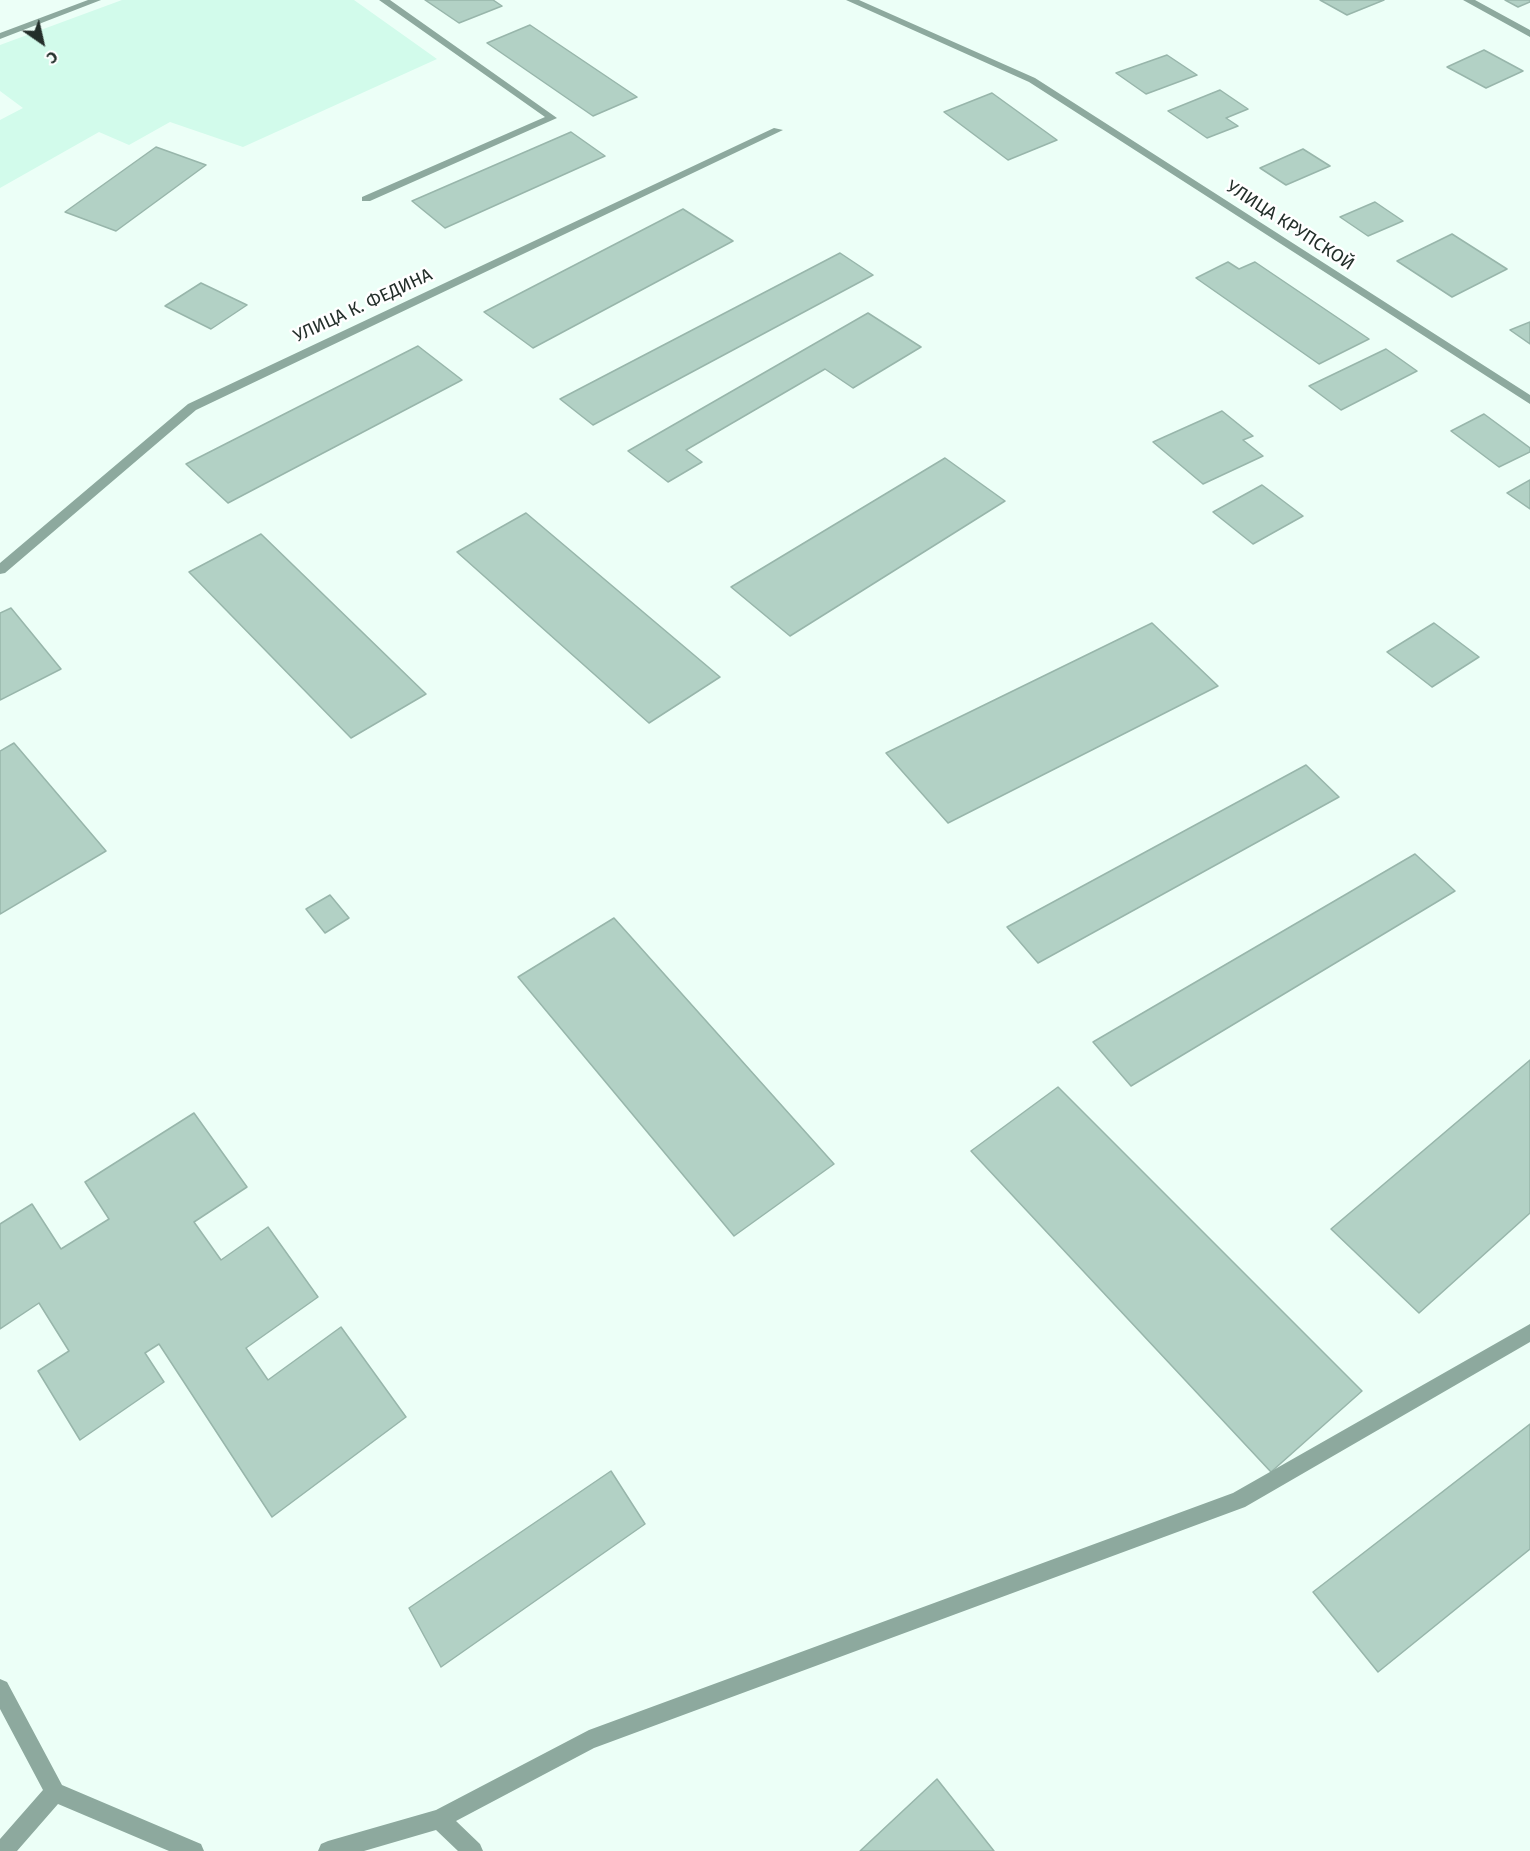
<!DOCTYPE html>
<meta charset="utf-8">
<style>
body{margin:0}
#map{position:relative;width:1530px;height:1851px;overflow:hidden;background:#ecfff7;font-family:"Fira Sans",sans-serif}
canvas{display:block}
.north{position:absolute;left:12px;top:12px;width:60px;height:60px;-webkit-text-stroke:4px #fff;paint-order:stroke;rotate:146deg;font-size:16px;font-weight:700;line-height:24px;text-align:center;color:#232f2a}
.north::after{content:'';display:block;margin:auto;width:21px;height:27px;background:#232f2a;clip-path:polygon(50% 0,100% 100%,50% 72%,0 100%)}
</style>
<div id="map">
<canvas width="1530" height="1851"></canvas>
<div class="north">С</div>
</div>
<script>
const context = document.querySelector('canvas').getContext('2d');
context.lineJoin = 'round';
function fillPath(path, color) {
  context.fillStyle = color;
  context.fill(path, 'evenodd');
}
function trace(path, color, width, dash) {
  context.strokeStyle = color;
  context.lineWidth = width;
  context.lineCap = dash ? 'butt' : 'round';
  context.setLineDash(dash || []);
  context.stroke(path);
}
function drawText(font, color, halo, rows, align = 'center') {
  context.font = font + ' "Fira Sans",sans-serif';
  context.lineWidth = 5;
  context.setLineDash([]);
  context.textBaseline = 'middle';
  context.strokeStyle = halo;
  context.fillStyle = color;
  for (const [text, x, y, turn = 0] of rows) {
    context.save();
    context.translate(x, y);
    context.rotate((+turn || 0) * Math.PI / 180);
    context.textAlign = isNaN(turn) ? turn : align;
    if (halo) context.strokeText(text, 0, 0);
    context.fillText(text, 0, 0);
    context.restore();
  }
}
fillPath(new Path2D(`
 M122,0H354L437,59L243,147L170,122L129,145L99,132L0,188V120L23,108L0,91V45Z`), '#d2fbeb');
const building = new Path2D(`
 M425,0H493L502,6L459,23Z
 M1320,0H1384L1347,15Z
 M1505,0H1530V2L1518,7Z
 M530,25L637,97L593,116L487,43Z
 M1484,50L1523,71L1486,88L1447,67Z
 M1167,55L1197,75L1146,94L1116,73Z
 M1220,90L1248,109L1226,118L1238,126L1207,138L1168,111Z
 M992,93L1057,140L1008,160L944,112Z
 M571,132L605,156L445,228L412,201Z
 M156,147L206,165L116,231L65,212Z
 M1303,149L1330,166L1286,185L1260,168Z
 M1375,202L1403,221L1368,236L1340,217Z
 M683,209L733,241L533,348L484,312Z
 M1452,234L1507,269L1452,297L1397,261Z
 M840,253L873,275L593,425L560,399Z
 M1228,262L1239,269L1255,262L1369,339L1319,364L1196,278Z
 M201,283L247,305L211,329L165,306Z
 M868,313L921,347L853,388L825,369L686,450L702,462L668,482L628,451Z
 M1530,322V344L1510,330Z
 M418,346L462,380L228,503L186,464Z
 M1386,349L1417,371L1341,410L1309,386Z
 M1222,411L1253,436L1243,440L1263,456L1203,484L1153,442Z
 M1484,414L1530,448V452L1499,467L1451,431Z
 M945,458L1005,501L790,636L731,587Z
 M1530,480V509L1507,493Z
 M1262,485L1303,516L1253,544L1213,512Z
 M526,513L720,677L649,723L457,552Z
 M261,534L426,694L351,738L189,572Z
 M11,608L61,669L0,700V613Z
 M1152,623L1218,686L948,823L886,753Z
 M1434,623L1479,657L1432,687L1387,652Z
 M14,743L106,851L0,914V751Z
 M1306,765L1339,797L1038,963L1007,927Z
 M1415,854L1455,891L1131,1086L1093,1042Z
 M330,895L349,918L325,933L306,909Z
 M614,918L834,1164L734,1236L518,977Z
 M1530,1060V1213L1419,1313L1331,1229Z
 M1058,1087L1362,1391L1271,1472L971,1151Z
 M194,1113L247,1187L194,1222L221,1260L268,1227L318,1297L246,1348L268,1380L341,1327L406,1417L272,1517L159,1344L145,1353L164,1382L80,1440L38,1371L69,1351L39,1303L0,1329V1224L32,1204L61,1249L109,1219L85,1182Z
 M1530,1424V1549L1378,1672L1313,1592Z
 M611,1471L645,1524L441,1667L409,1608Z
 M937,1779L994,1851H860Z`);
fillPath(building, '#b2d1c5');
trace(building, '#98b6ab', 1.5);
fillPath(new Path2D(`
 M88,0H101L0,39V33Z
 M379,0H390L557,118L370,201H362V197L545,117Z
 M846,0H859L1035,78L1530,395V404L1029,82Z
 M1463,0H1475L1530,30V37Z
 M774,128L783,130L196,410L5,573L0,574V563L188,404Z
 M1530,1324V1342L1245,1507L594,1748L456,1821L480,1844L483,1851H458L436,1830L364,1851H318L321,1844L328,1841L436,1810L589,1730L1233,1493Z
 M0,1679L7,1682L62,1785L201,1844L204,1851H169L58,1804L17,1851H0V1839L43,1790L0,1709Z`), '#8da99e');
drawText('18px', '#232f2a', '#fff', [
 ["УЛИЦА КРУПСКОЙ",1290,226,33],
 ["УЛИЦА К. ФЕДИНА",363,306,-25]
]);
</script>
